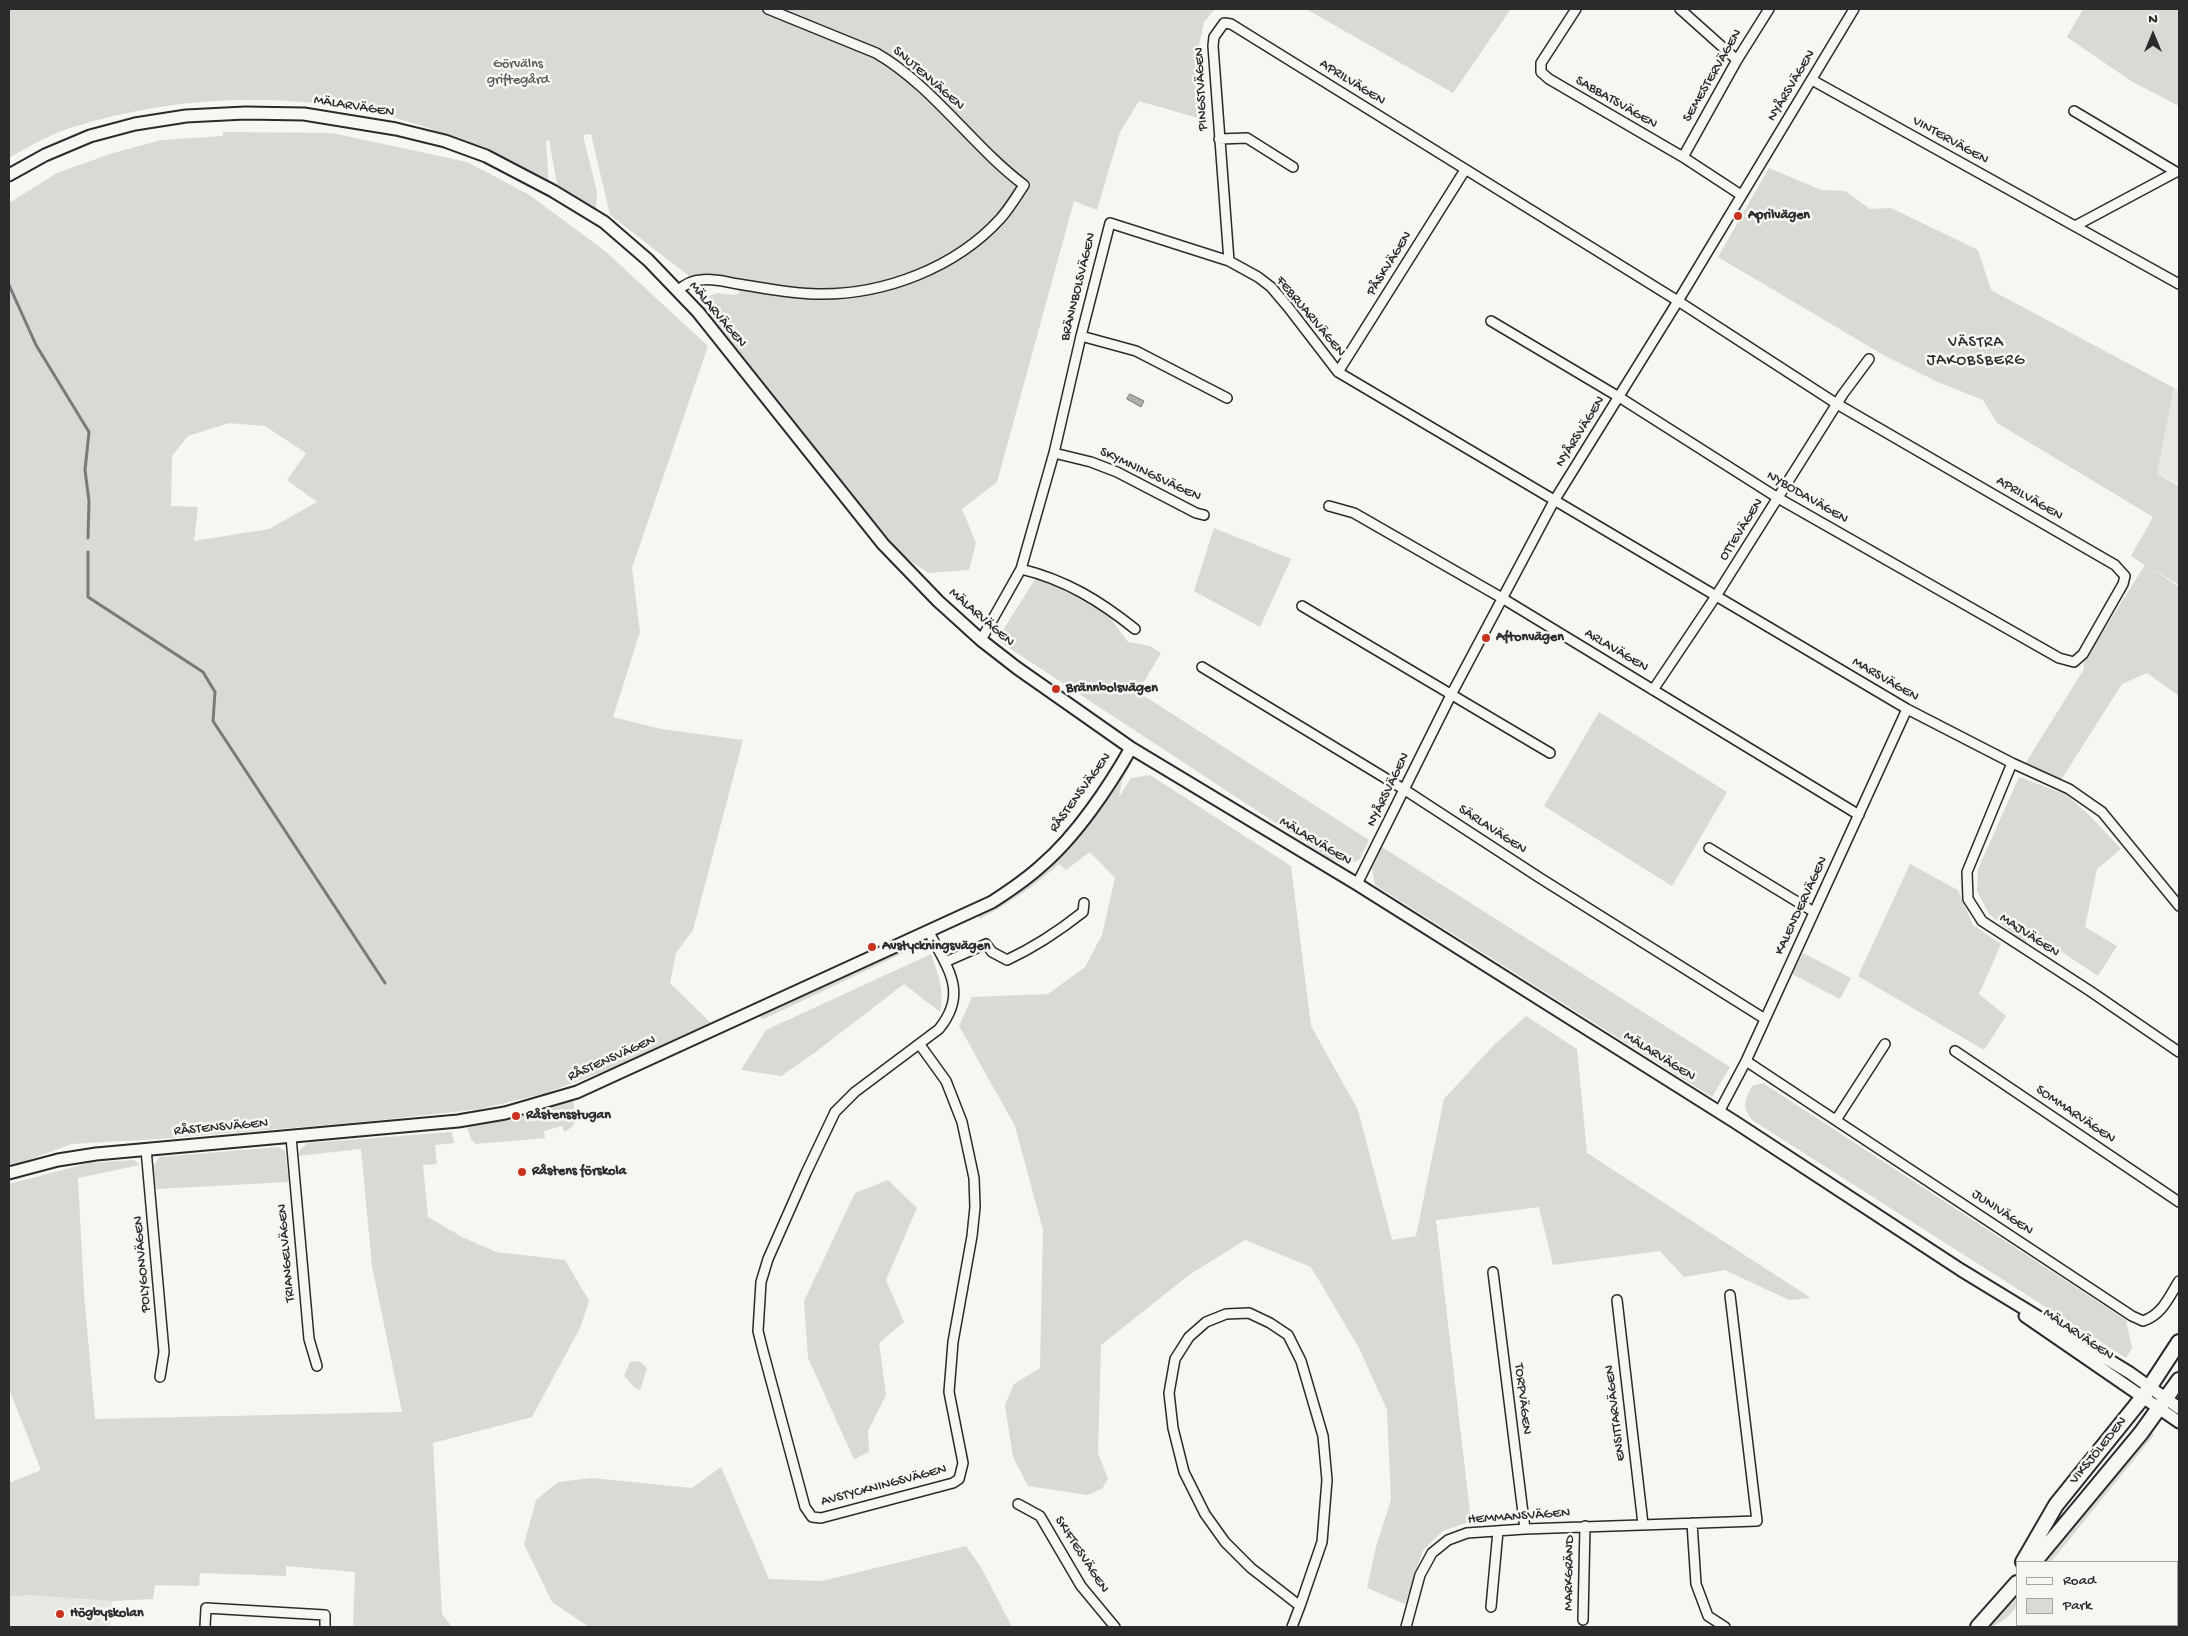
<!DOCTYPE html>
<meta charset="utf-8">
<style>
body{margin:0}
#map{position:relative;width:2188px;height:1636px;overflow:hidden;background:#f6f6f2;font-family:"Gochi Hand",sans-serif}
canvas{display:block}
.frame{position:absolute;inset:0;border:10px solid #2b2b2b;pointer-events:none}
.legend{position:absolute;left:2016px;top:1561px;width:162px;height:65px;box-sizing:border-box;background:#f6f6f2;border:1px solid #a5a5a2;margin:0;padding:6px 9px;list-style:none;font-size:15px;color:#2b2b2b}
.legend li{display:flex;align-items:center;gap:10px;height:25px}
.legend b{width:25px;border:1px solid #a5a5a2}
.north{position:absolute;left:2128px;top:10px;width:50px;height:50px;-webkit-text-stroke:4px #f6f6f2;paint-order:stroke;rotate:0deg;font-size:14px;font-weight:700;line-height:20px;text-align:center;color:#2b2b2b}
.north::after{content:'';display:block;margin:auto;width:18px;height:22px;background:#2b2b2b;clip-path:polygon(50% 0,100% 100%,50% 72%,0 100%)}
</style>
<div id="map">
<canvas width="2188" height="1636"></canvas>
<div class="frame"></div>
<ul class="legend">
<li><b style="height:6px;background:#f6f6f2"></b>Road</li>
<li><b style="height:14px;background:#d9d9d5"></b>Park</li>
</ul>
<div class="north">N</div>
</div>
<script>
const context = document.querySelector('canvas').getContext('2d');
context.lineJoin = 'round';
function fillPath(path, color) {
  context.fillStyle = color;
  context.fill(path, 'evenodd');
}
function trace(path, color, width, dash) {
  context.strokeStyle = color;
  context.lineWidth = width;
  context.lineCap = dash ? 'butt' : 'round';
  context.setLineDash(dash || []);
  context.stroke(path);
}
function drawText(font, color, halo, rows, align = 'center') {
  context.font = font + ' "Gochi Hand",sans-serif';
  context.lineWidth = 5;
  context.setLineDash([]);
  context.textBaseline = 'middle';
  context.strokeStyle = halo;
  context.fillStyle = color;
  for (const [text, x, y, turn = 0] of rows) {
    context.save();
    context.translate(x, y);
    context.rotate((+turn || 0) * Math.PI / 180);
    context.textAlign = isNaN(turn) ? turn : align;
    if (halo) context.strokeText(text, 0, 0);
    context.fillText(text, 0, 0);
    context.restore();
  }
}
fillPath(new Path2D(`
 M2174,388L2179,391V484L2157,474Z
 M27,1595L112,1601L110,1627H9V1597Z`), '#e7e7e3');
fillPath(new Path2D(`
 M9,9H1215L1204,22L1197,55L1205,120L1139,101L1120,132L1097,210L1074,201L997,482L962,509L976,543L969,570L928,573L903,556L751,374L700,309L705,298L717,293L734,295L740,293L726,276L702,280L689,276L610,215L591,134L583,135L597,192L596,209L557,184L549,140L546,141L549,187C526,175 502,163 479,151C468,146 457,139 445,134C326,89 190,90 70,128C49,135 28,147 9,158Z
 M1306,9H1511L1453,93Z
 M2083,9H2179V106L2131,81L2067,37Z
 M223,132L332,133L467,162L528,194L605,251L708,346L632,568L640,632L613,717L661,729L743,740L693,930L676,953L670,983L714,1026L613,1068L546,1093L480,1109L362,1122L158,1139L72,1144L9,1167V203L57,173L110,154L161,140L223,136ZM229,423L265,426L306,453L287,480L317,502L269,529L194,541L198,507L171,506L172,456L188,436Z
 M1769,168L1821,190L1845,191L1870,209L1891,208L1978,250L1991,290L2174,388L2157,474L2179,486V585L2149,567L2179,587V696L2147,673L2122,684L2061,780L2025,764L2084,669L2083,663L2145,565L2131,556L2153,517L1997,423L1983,400L1940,383L1885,356L1718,257Z
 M1214,528L1291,559L1260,627L1194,591Z
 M1035,579L1062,589L1108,615L1128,642L1150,646L1161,653L1138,692L1369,840L1360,859L1346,865L1329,858L997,640Z
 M1599,712L1727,792L1672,886L1544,806Z
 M1133,760L1122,781L1119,797L1131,778L1150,775L1291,866L1311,1026L1358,1110L1392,1240L1416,1236L1444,1099L1493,1046L1526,1016L1577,1049L1587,1153L1811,1298L1789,1300L1725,1270L1684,1277L1660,1251L1553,1265L1539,1207L1436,1220L1471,1521L1443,1531L1423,1550L1405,1604L1367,1588L1376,1547L1391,1500L1387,1410L1359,1348L1311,1267L1245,1240L1189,1275L1101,1345L1098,1453L1108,1479L1102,1489L1087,1495L1028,1486L1013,1457L1005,1405L1014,1384L1040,1368L1043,1230L1015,1126L959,1026L972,997L1048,994L1085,967L1102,935L1115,878L1090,852L1066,870L1059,864C1035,886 1008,904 980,919L977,913L1021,887L1126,766Z
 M2019,777L2067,795L2093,819L2121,849L2097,869L2085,927L2117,946L2098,976L2033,933L2025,944L1989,914L1977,891L1978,869Z
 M1382,847L1730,1067L1712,1097L1375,885L1372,869Z
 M1910,864L1958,890L1973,925L2001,944L1979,994L2006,1016L1984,1050L1858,976Z
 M917,941L924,943L764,1019L756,1016Z
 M1803,953L1851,978L1840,999L1792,974Z
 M931,954C938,974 945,990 940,1012L904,984L813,1054L781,1076L741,1070L766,1030Z
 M1763,1083L2126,1320L2132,1348L2126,1358L1752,1120C1742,1105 1744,1102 1752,1086Z
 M573,1100L576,1120L572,1127L564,1132L562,1126L544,1131L545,1138L476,1144L471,1139L466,1124L523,1115Z
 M452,1132L454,1143L435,1145L437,1164L423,1165L428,1217L464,1238L496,1252L565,1260L589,1301L581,1326L532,1417L433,1443L442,1614L452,1627H353L355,1572L286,1566V1576L200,1573L199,1586L155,1585L153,1599L112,1601L27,1595L9,1597V1483L41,1470L9,1389V1184L89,1163L134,1160L140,1165L78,1178L84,1294L95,1419L402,1412L372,1266L361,1149L298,1156L300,1150L308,1143Z
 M279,1147L285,1151L289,1182L156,1189L153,1167L159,1157Z
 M888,1180L917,1208L886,1280L904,1322L879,1343L886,1395L868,1431L869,1452L854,1459L808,1358L804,1301L855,1193Z
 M639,1361L647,1368L640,1390L635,1388L624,1376L630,1362Z
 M2149,1430L2154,1435L2051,1562H2040Z
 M721,1467L769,1579L822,1581L966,1546L982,1569L1012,1627H589L552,1602L524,1544L536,1500L558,1482L592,1478L692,1488Z
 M2017,1591C2017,1595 2018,1601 2017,1604C2014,1613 1997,1627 1988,1627Z
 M2017,1624L2105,1625L2109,1627H2014Z`), '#d9d9d5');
const water = new Path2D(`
 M1130,394L1144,401L1141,407L1127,399Z`);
fillPath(water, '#aeaeab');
trace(water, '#7a7a78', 1);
trace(new Path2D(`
 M9,285L36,345L89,432L85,470L89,501L88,538
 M88,552V597L203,672L215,692L213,721L385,983`), '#7a7a78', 3);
const minor = new Path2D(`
 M1576,9L1541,63V72L1549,79L1683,157L1741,195
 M1680,9L1737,60
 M1812,80L2179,284
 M2074,111L2176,172
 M1219,139L1247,138L1293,167
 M1683,157L1737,60L1769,9
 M2075,226L2176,172
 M1229,261L1213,46L1214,37L1224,23L1231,24L1678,301L1837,404L2115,565L2125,576L2123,584L2083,654L2074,662L2059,658L1778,498L1619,397L1491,321
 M677,291C684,285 692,280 701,280C713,278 726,282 738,284C764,288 791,294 818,294C884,295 955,268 1000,219C1009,209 1017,196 1024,185C973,147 932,85 876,53L768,9
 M1081,336L1136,351L1227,398
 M1338,372L1465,170
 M1054,453L1091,462L1117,472L1196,513L1204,515
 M1329,506L1354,513L1502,598L1859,815
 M1021,569C1066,580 1100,601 1135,629
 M1302,606L1550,753
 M981,640L1021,569L1054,453L1081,336L1110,223L1229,261L1258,277L1271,287L1288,307L1338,372L1907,709L2012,763L2069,789L2102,812L2179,906
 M1202,667L1405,790L1540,878L1765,1019
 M1653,690L1716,596L1843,394L1869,359
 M2012,763L1967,872L1968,899L1982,921L2090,991L2179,1052
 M1709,848L1814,912
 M1357,884L1451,695L1554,501L1678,301L1854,9
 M945,962L986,944L992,952L1007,960C1035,947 1059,931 1083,912L1084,903
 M920,1045L946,1081L962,1122L974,1178L975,1207L972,1236L953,1342L949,1392L963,1463L959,1479L953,1483L821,1518L812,1517L805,1507L763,1351L758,1331L761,1282L768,1259L806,1173L835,1112L855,1092L939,1029C969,992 947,968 929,932
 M1955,1051L2179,1202
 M1746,1061L2132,1316L2143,1321C2162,1315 2169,1297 2179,1281
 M1719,1112L1746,1061L1907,709
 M1836,1120L1885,1044
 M291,1137L309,1339L317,1366
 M146,1149L164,1352L160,1377
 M1493,1272L1525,1529
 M1617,1300L1643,1524
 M1018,1504L1040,1516L1081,1586L1115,1627
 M1692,1523L1696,1584L1708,1616L1725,1627
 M1491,1607L1498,1531
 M1583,1620L1585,1526
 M205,1627L206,1608L325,1615V1627
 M1292,1627L1300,1606L1322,1542L1327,1480L1323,1436L1301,1361L1288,1335L1270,1323L1249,1313L1226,1314L1206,1322L1189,1337L1175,1359L1169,1393L1173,1428L1184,1472L1205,1514L1225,1542L1251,1568L1300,1606
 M1406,1627L1420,1575L1432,1553L1448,1540L1467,1533L1525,1529L1757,1521L1730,1295`);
const tertiary = new Path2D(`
 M9,175L45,155L90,136L135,124L186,116L245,113L304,114L396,129L445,141L486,156L553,191L604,222L648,260L698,312L883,544L938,601L981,640L1017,668L1131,748L1357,884L1735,1122L1961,1270L2130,1373L2179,1408
 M9,1173L58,1160L96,1154L458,1121L505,1113L577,1092L992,902C1009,891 1027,879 1042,865C1076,836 1109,787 1131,748
 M2025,1316L2179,1422`);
const secondary = new Path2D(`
 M2023,1562L2056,1505L2143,1397L2179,1342
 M2034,1562L2141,1433L2179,1380
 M1978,1627L2017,1583`);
trace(minor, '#2b2b2b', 12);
trace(tertiary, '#2b2b2b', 15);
trace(secondary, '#2b2b2b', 18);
trace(minor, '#f6f6f2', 9);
trace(tertiary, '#f6f6f2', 11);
trace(secondary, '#f6f6f2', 14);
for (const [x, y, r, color] of [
 [1738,216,5,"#c8321e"],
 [1486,638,5,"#c8321e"],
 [1056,689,5,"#c8321e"],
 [872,947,5,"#c8321e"],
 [516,1116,5,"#c8321e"],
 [522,1172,5,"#c8321e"],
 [60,1614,5,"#c8321e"]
]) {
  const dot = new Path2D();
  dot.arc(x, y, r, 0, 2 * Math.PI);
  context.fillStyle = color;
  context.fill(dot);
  trace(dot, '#f6f6f2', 2);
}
drawText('14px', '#565656', '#f6f6f2', [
 ["Görvälns",518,65],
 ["griftegård",518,81]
]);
drawText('14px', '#2b2b2b', '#f6f6f2', [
 ["SEMESTERVÄGEN",1713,76,-60],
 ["SNUTENVÄGEN",928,79,41],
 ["APRILVÄGEN",1352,83,32],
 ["NYÅRSVÄGEN",1792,86,-59],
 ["PINGSTVÄGEN",1202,89,-93],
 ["SABBATSVÄGEN",1616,103,30],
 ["MÄLARVÄGEN",354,107,9],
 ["VINTERVÄGEN",1950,141,29],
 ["PÅSKVÄGEN",1390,264,-58],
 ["BRÄNNBOLSVÄGEN",1079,287,-76],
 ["MÄLARVÄGEN",717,315,50],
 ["FEBRUARIVÄGEN",1310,317,50],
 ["NYÅRSVÄGEN",1581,432,-58],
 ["SKYMNINGSVÄGEN",1150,475,25],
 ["NYBODAVÄGEN",1807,498,30],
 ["APRILVÄGEN",2029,499,30],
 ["OTTEVÄGEN",1742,530,-58],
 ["MÄLARVÄGEN",981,618,41],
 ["ARLAVÄGEN",1616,651,31],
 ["MARSVÄGEN",1885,680,30],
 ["NYÅRSVÄGEN",1389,790,-64],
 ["RÅSTENSVÄGEN",1081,793,-54],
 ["SÄRLAVÄGEN",1492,830,33],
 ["MÄLARVÄGEN",1315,842,31],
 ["KALENDERVÄGEN",1802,906,-65],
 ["MAJVÄGEN",2029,936,33],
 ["MÄLARVÄGEN",1659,1057,32],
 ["RÅSTENSVÄGEN",612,1059,-24],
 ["SOMMARVÄGEN",2075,1115,34],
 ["RÅSTENSVÄGEN",221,1128,-5],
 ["JUNIVÄGEN",2002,1213,34],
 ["TRIANGELVÄGEN",287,1253,-95],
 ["POLYGONVÄGEN",143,1264,-95],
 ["MÄLARVÄGEN",2078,1335,34],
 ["TORPVÄGEN",1522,1399,83],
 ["ENSITTARVÄGEN",1616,1413,-97],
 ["VIKSJÖLEDEN",2099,1451,-51],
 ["AVSTYCKNINGSVÄGEN",884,1486,-15],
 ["HEMMANSVÄGEN",1519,1517,-4],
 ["SKIFTESVÄGEN",1081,1555,57],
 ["MARKGRÄND",1570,1573,-89]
]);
drawText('bold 14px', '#2b2b2b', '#f6f6f2', [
 ["Aprilvägen",1748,216],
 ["Aftonvägen",1496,638],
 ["Brännbolsvägen",1066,689],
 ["Avstyckningsvägen",882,947],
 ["Råstensstugan",526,1116],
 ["Råstens förskola",532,1172],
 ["Högbyskolan",70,1614]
], 'left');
context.letterSpacing = '1px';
drawText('16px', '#2b2b2b', '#f6f6f2', [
 ["VÄSTRA",1976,344],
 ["JAKOBSBERG",1976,362]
]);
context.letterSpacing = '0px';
</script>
